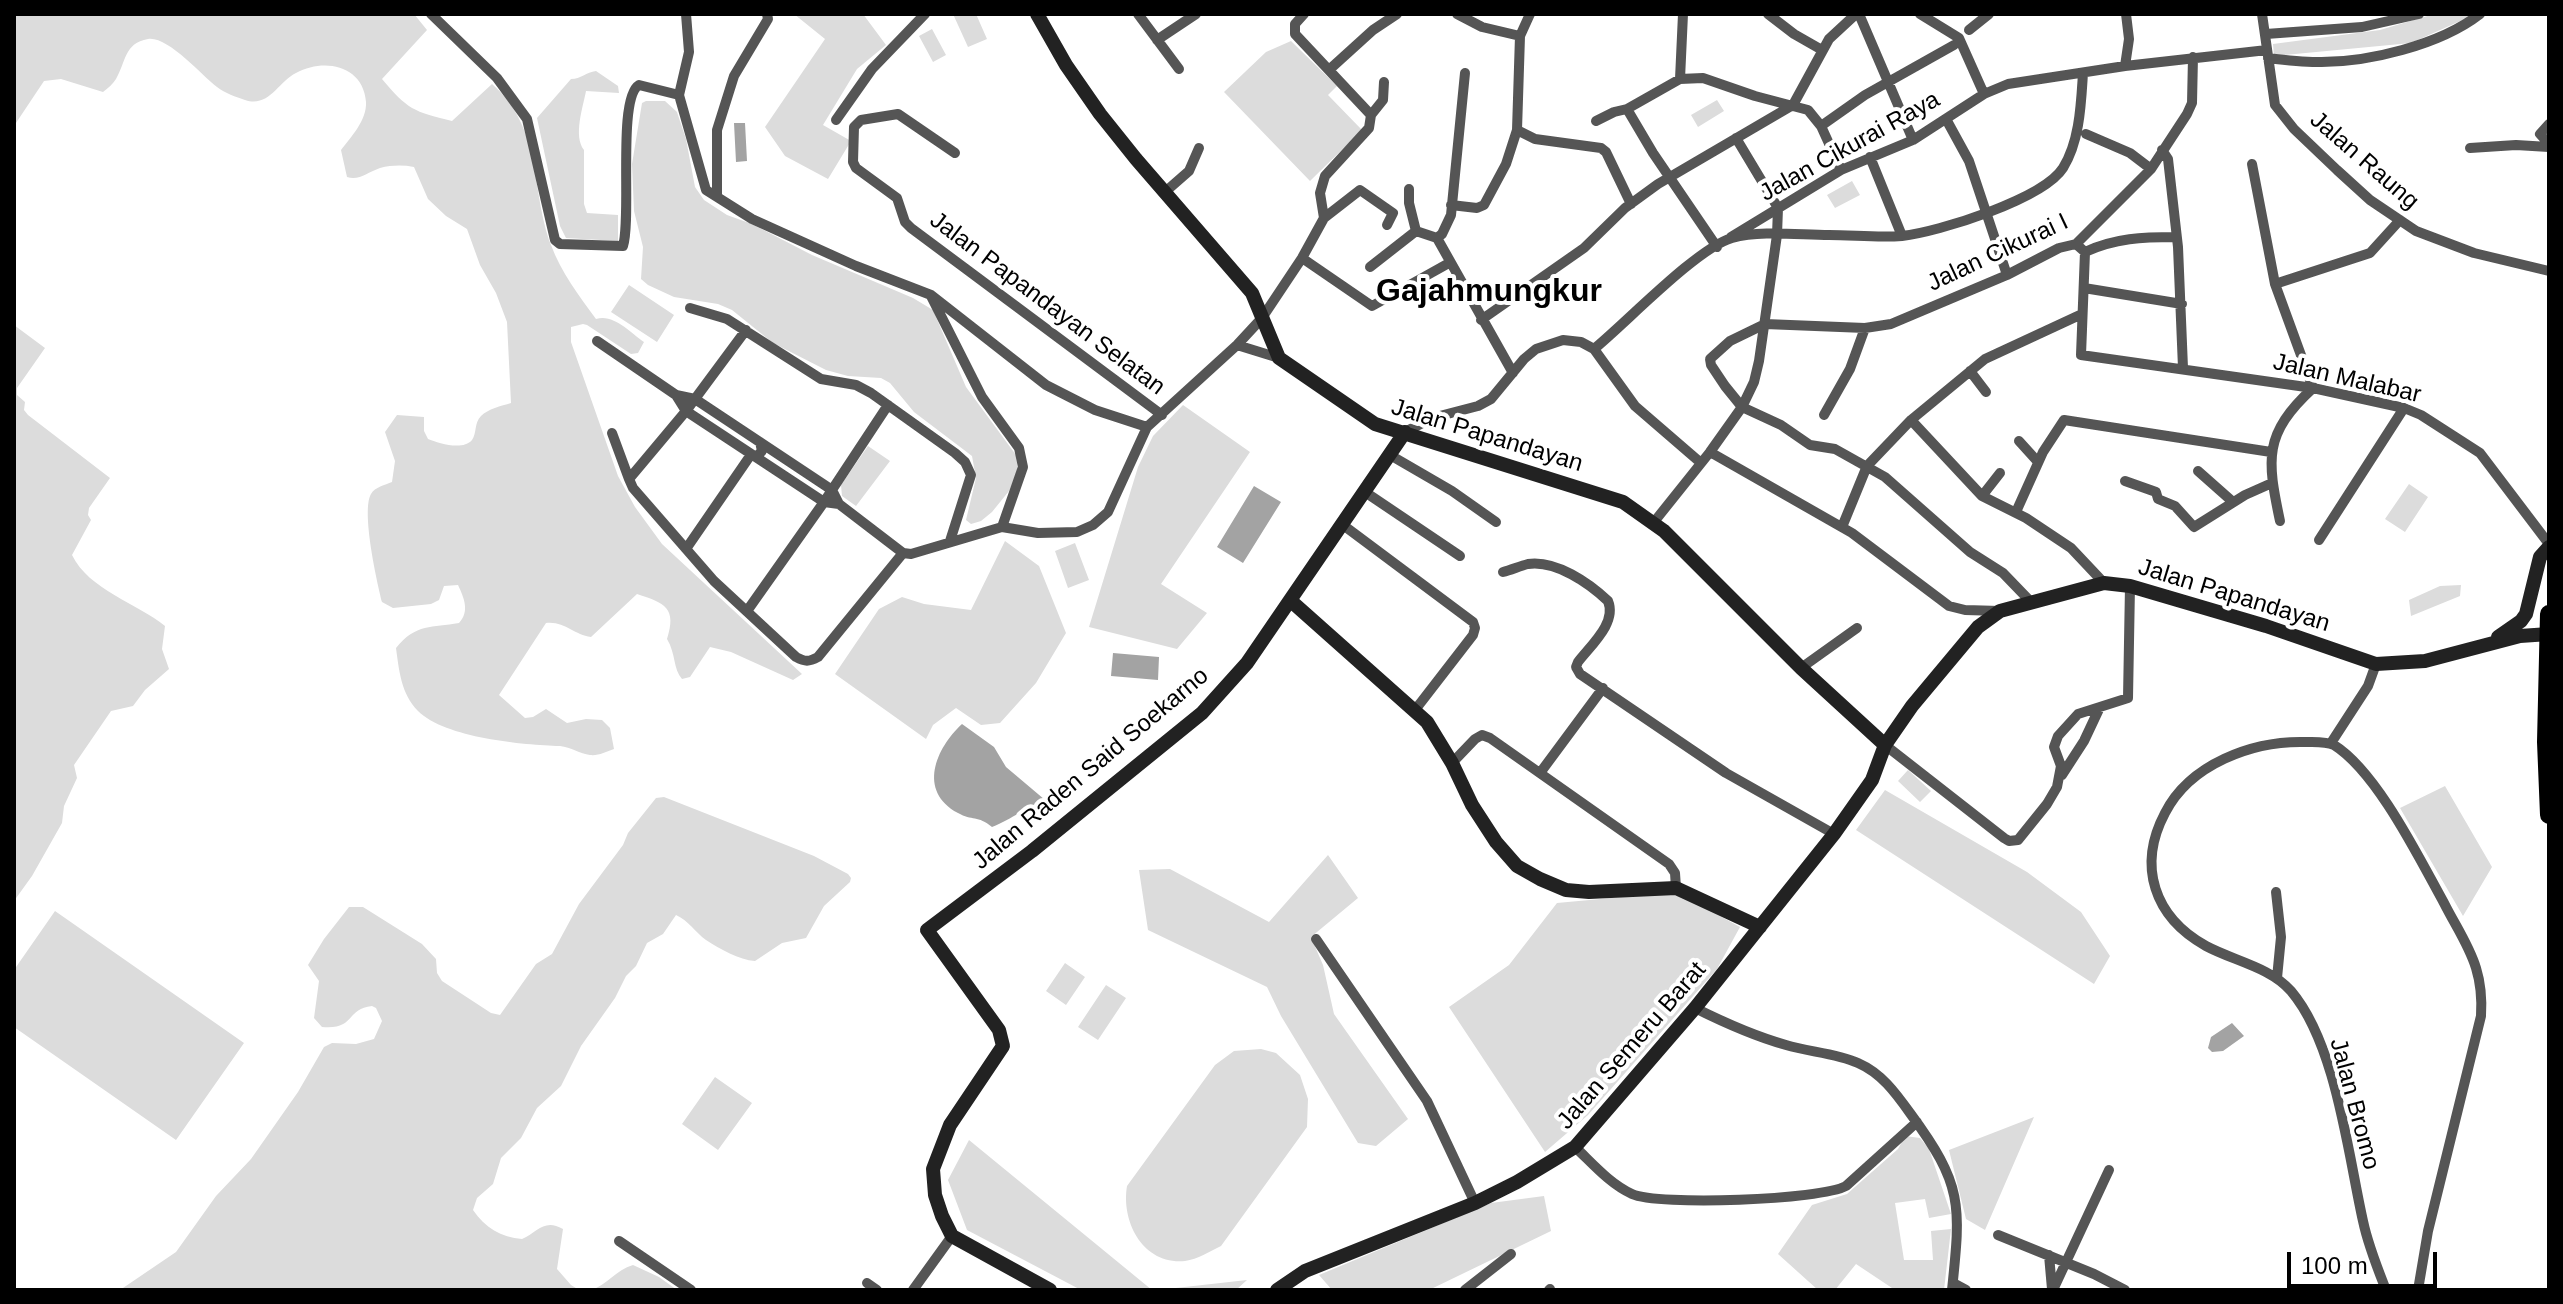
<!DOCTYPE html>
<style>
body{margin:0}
#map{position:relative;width:2563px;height:1304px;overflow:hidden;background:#fff;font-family:Helvetica,sans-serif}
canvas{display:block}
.frame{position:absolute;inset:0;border:16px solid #000;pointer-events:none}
.scale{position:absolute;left:2287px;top:1252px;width:150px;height:36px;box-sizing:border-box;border:4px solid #000;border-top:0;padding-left:10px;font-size:24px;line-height:28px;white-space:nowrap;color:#000;-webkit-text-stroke:6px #fff;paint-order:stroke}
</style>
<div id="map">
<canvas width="2563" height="1304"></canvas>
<div class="frame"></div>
<div class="scale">100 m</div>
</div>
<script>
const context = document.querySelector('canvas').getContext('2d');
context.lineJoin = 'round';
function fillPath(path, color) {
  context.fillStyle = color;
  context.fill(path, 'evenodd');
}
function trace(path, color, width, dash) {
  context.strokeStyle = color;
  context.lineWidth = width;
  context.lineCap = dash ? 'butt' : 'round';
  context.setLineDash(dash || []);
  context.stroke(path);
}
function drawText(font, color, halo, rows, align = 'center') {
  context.font = font + ' Helvetica,sans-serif';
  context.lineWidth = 8;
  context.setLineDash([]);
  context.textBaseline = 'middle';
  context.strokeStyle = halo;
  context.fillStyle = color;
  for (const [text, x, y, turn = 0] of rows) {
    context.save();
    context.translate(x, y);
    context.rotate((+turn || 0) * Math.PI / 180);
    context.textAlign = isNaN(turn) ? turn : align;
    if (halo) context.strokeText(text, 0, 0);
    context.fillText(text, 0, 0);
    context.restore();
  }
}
fillPath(new Path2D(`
 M14,14H414L427,30L382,79C407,109 414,112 452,121L492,84C543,129 530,188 551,245C561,272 579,296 596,319C613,313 631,333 644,342L638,353L631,354L587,325L583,324L571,327V342L618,476L635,507L662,544L802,674L793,680L731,652L710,647L690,677L682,679C673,669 676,654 667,639C677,608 665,603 637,594L591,637C574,635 565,621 546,623L499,695L525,718L533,717L546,709L567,723L586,719L602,720L610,728L614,749C606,752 598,756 590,755C580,754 571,747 560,746C524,745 445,738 418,711C401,694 399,670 396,648C416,623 432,628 459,623C470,611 464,598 458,585L444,586L439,600L431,604L393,608L382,602C377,582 361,511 371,494C375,487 385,485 392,482L395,461L385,432L397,415L424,417V431L428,439C438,443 463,451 472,440C477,433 474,423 481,416C488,409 501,406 511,403L507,322L496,293L480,265L467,229L446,216L428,199L414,167C403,165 392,165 380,168C368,172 359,181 347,177L341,150C351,137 367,120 366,102C363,65 324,58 296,73C278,82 269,108 245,100C236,97 225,93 217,87C201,75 168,36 148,39C124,43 126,62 116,79C113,84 108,88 103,92L61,79L44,81L14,126Z
 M794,14H863L886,45L857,69L823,125L851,141L828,179L785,156L765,127L825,39Z
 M953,14H976L987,39L968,47Z
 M2434,14H2476L2411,43L2274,56L2273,44L2380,30Z
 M932,29L946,55L933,62L919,36Z
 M1291,41L1337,86L1328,95L1362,130L1310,181L1224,92L1266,52Z
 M596,71L618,86L619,93L586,91C583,107 573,136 584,150V204L587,213L618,215V241L566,238L560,226L537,118L571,79C581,79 586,72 596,71Z
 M1717,100L1724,111L1698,127L1691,115Z
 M646,101H665L677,112L686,139L695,187L704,200L727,215L752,224L812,255L913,298L933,310L966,387L1016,455L1018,472L1009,491L992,512L981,521L971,524L966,520L976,478L972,456L914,412L890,383L881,378L848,376L826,370L773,343L732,310L718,304L674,297L648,285L641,279L643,247L634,211L632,164L642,103Z
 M1852,181L1860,195L1835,208L1827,195Z
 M629,285L674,315L657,342L611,312Z
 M14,325L45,348L17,388V395L25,402L24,410L28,415L110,478L89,508L88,515L91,520L72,555C89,590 137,603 165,626L162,649L169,669L145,690L133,706L111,711L74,765L77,778L64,806L62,823L32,876L14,901Z
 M1183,405L1250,452L1161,584L1207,613L1177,649L1089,627L1138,467L1153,436Z
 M868,446L890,461L856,506L842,496L841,485Z
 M2409,484L2428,497L2405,532L2385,519Z
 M1005,541L1039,566L1066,633L1036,683L1000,723L981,725L956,708L933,725L926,739L835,674L879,609L902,597L924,604L971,610Z
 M1075,543L1089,580L1068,588L1055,551Z
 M2461,585L2460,596L2411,616L2409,600L2440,586Z
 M1908,770L1931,791L1920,802L1898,781Z
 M2445,786L2492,867L2463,916L2400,808Z
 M1885,790L2027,872L2081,912L2110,956L2094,984L1856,830Z
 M664,797L814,856L848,874L851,878L850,882L824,906L806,938L782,943L755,961C739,960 720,949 706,940C695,932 689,921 676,915L663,934L647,943L636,966L626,976L615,998L581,1046L561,1086L537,1108L521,1138L501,1158L493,1184L477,1198L473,1210C485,1228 501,1237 522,1239C538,1232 544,1218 563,1229L557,1269L571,1285L579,1290H120L176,1252L216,1196L251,1159L298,1092L324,1047L332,1043L356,1044L374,1039L382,1021L376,1008L372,1006C345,1009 356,1030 322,1027L314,1018L319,981L308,965L324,939L349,907H363L422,944L436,959L437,973L442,981L491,1013L500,1015L536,964L552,954L579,904L623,845L628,833L656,798Z
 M1328,855L1358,898L1311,937L1323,965L1334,1014L1408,1119L1376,1146L1358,1143L1281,1016L1267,987L1148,930L1139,870L1170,869L1269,922Z
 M1676,892L1740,927L1717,969L1588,1115L1545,1152L1449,1007L1509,965L1557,903Z
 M55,911L244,1043L176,1140L14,1027V970Z
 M1065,963L1085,977L1066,1005L1046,991Z
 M1106,985L1126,998L1098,1040L1078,1027Z
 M1261,1049L1276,1053L1300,1075L1308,1099L1307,1127L1221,1246C1209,1252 1198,1259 1185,1261C1143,1265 1121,1222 1127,1186L1215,1065L1234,1051Z
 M715,1077L752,1103L718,1150L682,1124Z
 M2034,1117L1985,1230L1966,1219L1949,1150Z
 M1905,1136L1920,1138L1929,1149L1951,1214L1929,1218L1925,1199L1895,1203L1904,1260H1933L1931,1231L1951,1229L1944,1290H1895L1856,1264L1835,1290H1818L1778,1254L1812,1205L1847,1194L1898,1149Z
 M969,1140L1152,1290H1081L967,1230L948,1180Z
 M1544,1196L1551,1231L1429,1290H1332L1319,1275L1491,1203Z
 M633,1265L659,1277L677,1290H591C607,1285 616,1270 633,1265Z
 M1247,1280L1236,1290H1158Z`), '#dcdcdc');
fillPath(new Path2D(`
 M734,123H745L747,161L736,162Z
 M1254,486L1281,502L1243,563L1217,547Z
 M1113,653L1159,657L1158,680L1111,676Z
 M962,724L994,747L1006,767L1051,805C1028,803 1014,819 992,827C978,815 972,821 958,813C917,791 936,748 962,724Z
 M2232,1023L2244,1036L2223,1051L2212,1052L2208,1048L2211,1037Z`), '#a3a3a3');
trace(new Path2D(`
 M431,14L497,78L527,119L555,240L560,244L623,246C632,217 617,98 639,85L679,95
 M686,14L689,52L679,95L706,190L752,219L856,266L931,295L1046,385L1095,410L1147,427
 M1138,14L1179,69
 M1457,14L1482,27L1520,36
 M1768,14L1794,34L1822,50
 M1859,14L1913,140
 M1920,14L1959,38L1984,94
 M2262,14L2275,105L2294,129L2337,170L2370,200L2416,231L2474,253L2549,271
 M1969,30L1989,14
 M2266,34L2362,27L2419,14
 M1157,40L1196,14
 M2268,58C2284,60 2301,62 2317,62C2367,63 2440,45 2480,14
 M2125,66L2129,39L2126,14
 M1330,69L1373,30L1397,14
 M1465,73L1451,215L1442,234L1437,238L1513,373
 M1680,79L1683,14
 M1627,109L1653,153L1717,247
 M1371,115L1383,100L1384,82
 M1946,119L1969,161L2007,275
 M836,120L872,69L925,14
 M1596,121L1614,112L1627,109L1680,79L1703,78L1755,96L1808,110L1821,126L1841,170
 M2549,124L2540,134L2549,144
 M1821,126L1865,95L1954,45
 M1517,130L1535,139L1601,148L1606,152L1631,204
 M2086,134L2130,153L2151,169
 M2470,148L2516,145L2549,147
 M2162,150L2168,159L2178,247L2183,368
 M955,153L898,114L861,120L854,127L853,162L856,168L897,198L905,222L911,228L1162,415
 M1870,157L1902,236
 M2252,164L2275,284L2313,388
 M1409,189V203L1416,231
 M1165,192L1189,171L1199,148
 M717,197V130L734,76L768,19L767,14
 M1451,205L1477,208L1484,205L1506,164L1517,130L1520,36L1530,14
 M1324,218L1360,190L1393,213L1387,225
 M1731,237L1841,170L1913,140L1984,94L2008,84L2125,66L2267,50
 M2076,244L2085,252L2081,355L2313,388L2404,408L2421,415L2480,453L2549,544
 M2085,252C2115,238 2143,237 2176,237
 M1302,258L1372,306L1449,263
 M1370,267L1416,231L1437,238
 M2275,284L2370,253L2400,220
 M2084,288L2182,304
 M931,296L982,397L1019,448L1023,467L1002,527
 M690,308L727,319L821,379L856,385L871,393L955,453L965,462L971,475L950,541
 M1481,320L1584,248L1625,208L1658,184L1793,105L1829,39L1856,14
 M746,330L686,411L629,479L633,488L714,581L796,657C805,662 809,662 818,657L903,553
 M597,341L676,395L686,411L824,502L839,504
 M1237,345L1279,358
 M1594,349C1626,323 1697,248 1732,238C1761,230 1799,235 1829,235C1853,235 1878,238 1902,236C1939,232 2043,199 2063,168C2080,141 2081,103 2083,73
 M1970,371L1986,392
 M676,395L695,399L832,490L839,504L903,553L911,554L1002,527L1038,533L1077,532L1093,525L1108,512L1147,427L1237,345L1262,318L1302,258L1324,218L1320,193L1325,176L1369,128L1371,115L1295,34V24L1304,14
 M1824,415L1850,369L1865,328
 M1911,420L1982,496L2026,518L2071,548L2104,583
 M1405,432L1432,418L1478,406L1491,399L1524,359L1536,349L1563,340L1581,342L1594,349L1635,406L1701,463
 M612,433L629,479
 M2019,441L2038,462
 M1710,452L1852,533L1949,606L1965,610L2000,611
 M1390,455L1452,491L1496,522
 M2198,471L2233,502
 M2125,481L2156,492L2158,499L2175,506L2194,527L2245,495L2272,483
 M1365,492L1460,556
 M1982,496L2000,473
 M2016,512L2043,452L2064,420L2271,452
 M2280,521C2267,459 2263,434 2313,388
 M1654,522L1710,452L1742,407L1754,382L1759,361L1777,235L1778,208L1736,138
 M1343,525L1473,622L1475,628L1473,635L1415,710
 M1842,527L1867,466L1911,420L1985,359L2082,314
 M2319,540L2404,408
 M686,549L750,456H757L762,451L760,442
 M1503,572C1511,570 1520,566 1528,564C1556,560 1589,583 1608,601C1617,623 1591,645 1578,662L1576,667L1580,674L1726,773L1834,834
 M2030,601L2003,573L1970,552L1885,477L1835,449L1810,445L1781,425L1742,407L1725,386L1711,365L1710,359L1730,341L1765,324L1865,328L1891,324L2007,275L2059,248L2076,244L2151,169L2187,114L2192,103L2193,57
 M747,611L824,502L888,405
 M1801,668L1857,628
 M2331,743L2368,686L2376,664
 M1885,745L2004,838L2009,841L2018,840L2047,804L2057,787L2061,766L2054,747L2058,736L2078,714L2128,698L2130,586
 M1452,763L1475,739L1482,735L1490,738L1669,864L1675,873L1676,888
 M1540,773L1603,688
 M2062,775L2084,741L2100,707
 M2276,892L2281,937L2277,978
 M1316,939L1427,1101L1475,1203
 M1695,1008C1725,1023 1754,1036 1786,1045C1809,1052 1836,1053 1858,1063C1881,1073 1895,1092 1910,1113C1963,1185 1961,1204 1952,1290
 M1575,1147C1593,1164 1610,1184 1632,1194C1658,1206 1821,1200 1846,1186L1917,1122
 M1998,1235L2094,1274L2125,1290
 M619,1241L691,1290
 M2049,1255L2052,1289
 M867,1283L877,1290
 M1953,1283L1966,1290
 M913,1290L952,1236
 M1465,1290L1511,1254
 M1549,1290L1550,1289
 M2053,1290L2109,1170
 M2386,1290C2377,1267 2368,1245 2363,1221C2348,1154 2336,1044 2291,991C2270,967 2234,961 2206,946C2154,917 2137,866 2165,813C2190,764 2252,741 2304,742C2313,742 2326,741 2334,745C2377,772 2419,858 2444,903C2455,925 2469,945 2476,968C2481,984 2482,1000 2481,1016L2428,1231L2418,1290`), '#555', 10);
trace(new Path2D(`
 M1037,14L1066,65L1100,114L1136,159L1252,293L1279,358L1375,424L1623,502L1664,531L1801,668L1885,745
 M1291,601L1427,722L1452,763L1472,805L1496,842L1517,866L1540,879L1566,890L1589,892L1676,888L1760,927
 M2498,637L2521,621L2526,614L2540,557L2549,547
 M1050,1290L952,1236L942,1216L935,1195L933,1169L950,1125L1003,1046L999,1030L927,930L1032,851L1202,713L1247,663L1405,432
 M1277,1290L1305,1271L1475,1203L1517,1182L1575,1147L1695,1008L1834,834L1872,780L1885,745L1912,706L1978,627L2000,611L2104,583L2130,586L2266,626L2376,664L2425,661L2520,636L2549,634`), '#222', 14);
trace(new Path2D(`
 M2549,614L2546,742L2549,815`), '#000', 18);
drawText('24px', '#000', '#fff', [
 ["Jalan Cikurai Raya",1850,147,-29],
 ["Jalan Raung",2364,161,41],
 ["Jalan Cikurai I",1998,253,-25],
 ["Jalan Papandayan Selatan",1047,304,37],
 ["Jalan Malabar",2347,379,13],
 ["Jalan Papandayan",1487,436,17],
 ["Jalan Papandayan",2234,596,17],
 ["Jalan Raden Said Soekarno",1091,769,-40],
 ["Jalan Semeru Barat",1632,1046,-49],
 ["Jalan Bromo",2354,1104,75]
]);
drawText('bold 32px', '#000', '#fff', [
 ["Gajahmungkur",1489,292]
]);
</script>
